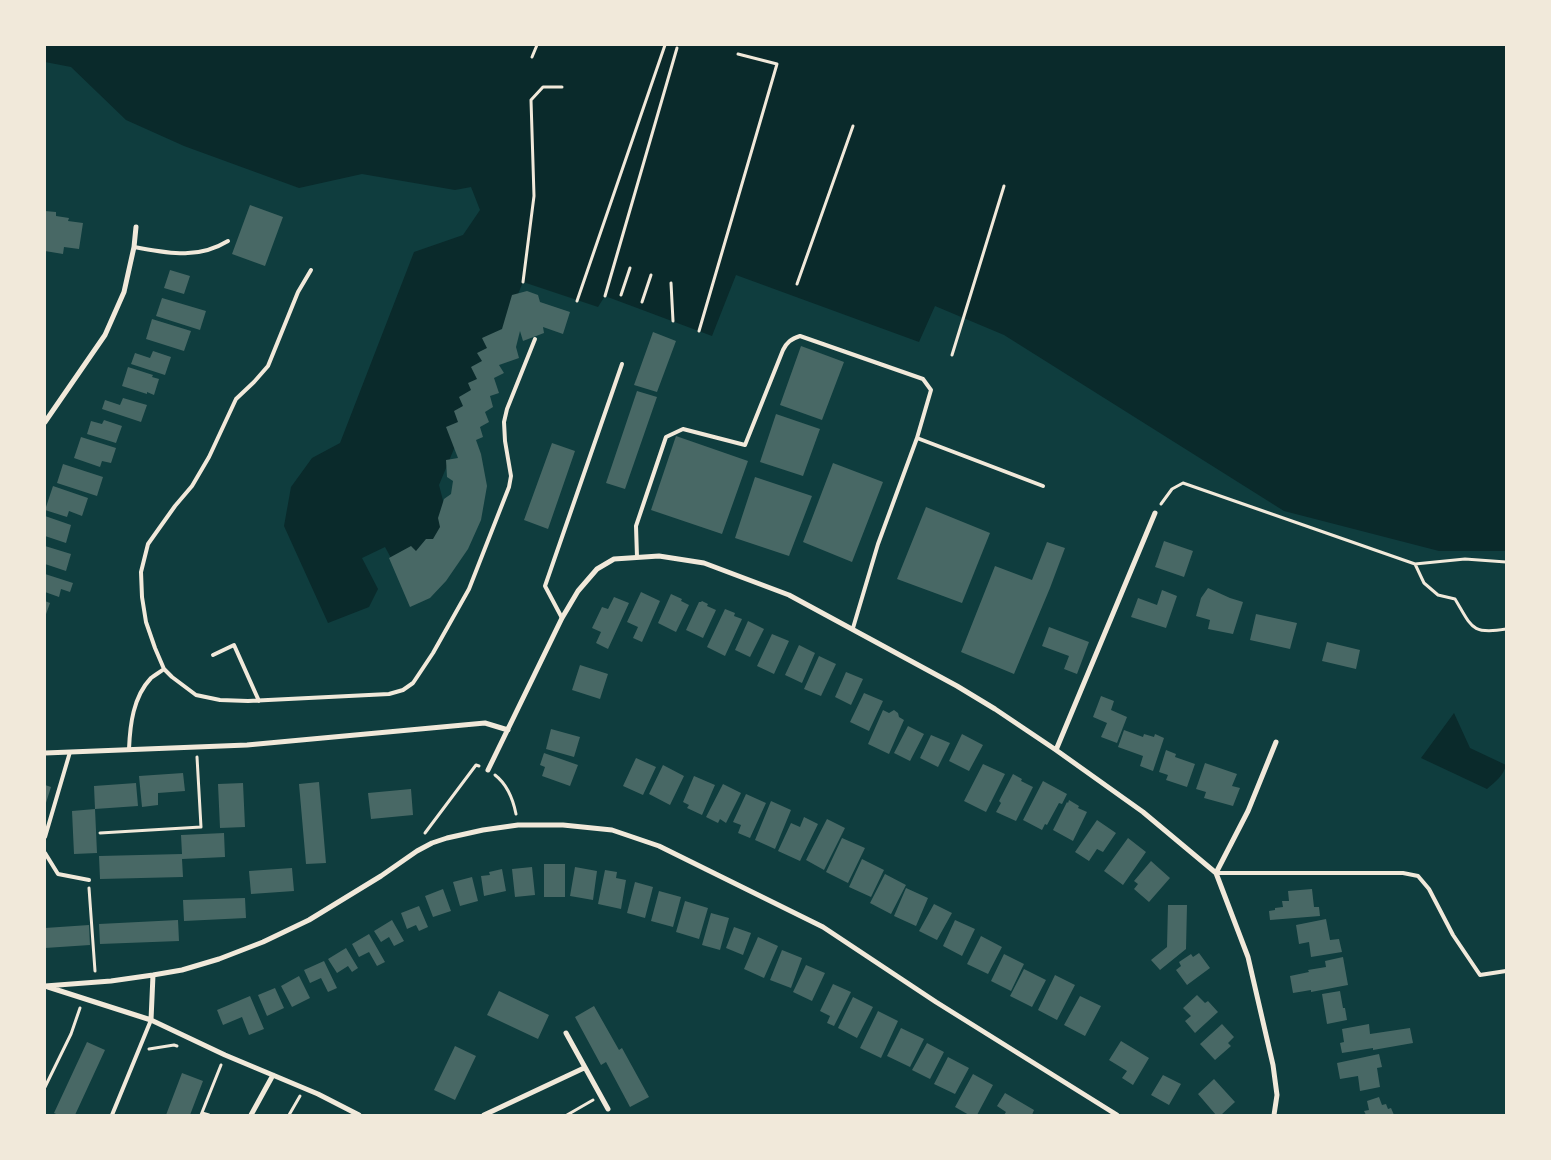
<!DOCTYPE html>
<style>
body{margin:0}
#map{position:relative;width:1551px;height:1160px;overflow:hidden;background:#0f3d3e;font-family:"Roboto Serif",serif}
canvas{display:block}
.frame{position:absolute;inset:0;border:46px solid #f1e9da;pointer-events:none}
</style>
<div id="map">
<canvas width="1551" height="1160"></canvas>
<div class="frame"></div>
</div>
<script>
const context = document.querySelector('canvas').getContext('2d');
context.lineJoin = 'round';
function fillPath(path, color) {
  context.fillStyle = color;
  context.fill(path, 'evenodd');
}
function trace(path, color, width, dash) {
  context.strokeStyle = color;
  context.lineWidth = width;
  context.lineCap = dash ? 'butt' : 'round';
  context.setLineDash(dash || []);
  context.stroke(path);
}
fillPath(new Path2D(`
 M45,45H1506V551H1439L1284,511L1004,335L935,306L919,342L736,275L712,336L605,296L598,307L523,282L439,485L447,516L436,556L402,578L385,547L362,558L378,589L369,607L328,623L284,526L291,487L312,458L340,443L414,252L463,235L480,210L471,187L455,190L362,174L299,188L184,146L126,120L71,67L45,62Z
 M1454,713L1470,748L1506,765C1504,775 1495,782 1487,789L1421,758Z`), '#0a2a2b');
fillPath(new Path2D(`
 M250,205L283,217L265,266L232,254Z
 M45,211L56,212V216L69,218L68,221L83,223L79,249L64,247L63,254L45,251Z
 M170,270L190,276L184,294L164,288Z
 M527,291L538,295L540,302L570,312L563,334L543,327L544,333L523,341L520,331L516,347L519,358L499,365L504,373L494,378L499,393L490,396L493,407L485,412L489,422L480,427L483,437L476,440L481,454L487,486L481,520L468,549L446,581L430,598L410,607L389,558L411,546L416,551L426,539H433L440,527L438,518L444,499L451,494L453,481L447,477L446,460L458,458L446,427L458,422L454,411L463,406L459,397L471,390L468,383L477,379L471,367L482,361L477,353L487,348L482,338L502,329L512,295Z
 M162,298L206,311L200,330L156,316Z
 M152,319L191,331L184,351L146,339Z
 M653,332L676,341L657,392L634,385Z
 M801,346L844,362L822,420L780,405Z
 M153,351L171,357L165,375L131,364L135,353L150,358Z
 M128,367L153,375L152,377L159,379L154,395L147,392V394L122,386Z
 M637,391L657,397L625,489L606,483Z
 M123,398L147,405L141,422L102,409L105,400L120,405Z
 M776,414L820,429L803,476L760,462Z
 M104,420L122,426L116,443L87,434L91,421L102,424Z
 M676,436L748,461L722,534L651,510Z
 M81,437L116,448L111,463L102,461L100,467L74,458Z
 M552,443L575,451L548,529L524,520Z
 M833,463L883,482L852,562L803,542Z
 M63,464L103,477L97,496L57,483Z
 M755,477L812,496L789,556L735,538Z
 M53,486L88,498L82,516L69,511L67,517L45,510Z
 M926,507L990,533L962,603L897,579Z
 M45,516L71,525L66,543L45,536Z
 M1164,541L1193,551L1184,577L1155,567Z
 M1047,542L1065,548L1050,588L1014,674L961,652L995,566L1032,580Z
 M45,546L71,554L66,571L45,564Z
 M45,574L73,583L70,592L61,589L59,597L45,592Z
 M1208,588L1230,598L1243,602L1233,634L1208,629L1210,620L1196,616L1201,598Z
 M1162,590L1177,596L1166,628L1131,617L1138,598L1157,605Z
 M641,592L660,601L642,642L633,638L638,627L627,622Z
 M671,594L682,599L681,601L689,605L676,632L658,623Z
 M614,597L629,603L608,649L596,643L601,632L592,628L602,607L608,609Z
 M45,601L50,603L45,617Z
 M702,601L708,604L707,606L716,610L703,638L686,630L699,602H701Z
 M725,609L735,613L734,616L742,619L725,656L707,647Z
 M1256,614L1297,623L1290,649L1250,640Z
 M748,621L764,629L750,657L735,650Z
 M1049,627L1089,642L1077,674L1064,669L1069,656L1042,646Z
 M772,634L789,641L774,674L757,666Z
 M1327,642L1360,650L1356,669L1322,661Z
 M799,645L815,653L802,683L785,675Z
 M819,656L836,664L821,696L804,689Z
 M580,665L608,674L600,699L572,690Z
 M846,672L863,679L851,705L835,697Z
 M864,693L883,701L869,731L850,722Z
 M1101,696L1114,701L1111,710L1127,717L1117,743L1101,737L1107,723L1093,717Z
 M883,710L889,713L894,710L898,713L899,717L904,720L889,754L868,744Z
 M908,726L924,734L910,761L894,753Z
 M551,729L580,737L574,757L546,749Z
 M1124,730L1143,737L1144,734L1154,737L1155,734L1164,738L1153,771L1140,766L1143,756L1118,747Z
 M962,734L983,745L969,771L949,761Z
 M931,735L950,743L938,767L920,758Z
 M1166,750L1176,754L1175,757L1195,764L1187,787L1166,780L1168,775L1159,772Z
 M544,753L578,765L570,786L542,776L545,767L540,765Z
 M636,758L656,767L643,795L623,786Z
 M1205,763L1237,774L1232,786L1240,788L1233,806L1204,798L1206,792L1196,789Z
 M983,764L1005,774L986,812L964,801Z
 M663,765L684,776L670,805L649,794Z
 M183,773L185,791L158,793V805L142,807L139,776Z
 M1013,774L1022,779L1021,781L1033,787L1016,821L996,812L1001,803L999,801Z
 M694,776L715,785L702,815L687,808L689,805L683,802Z
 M1043,781L1067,794L1062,804L1059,803L1047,825L1045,824L1042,830L1023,820Z
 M319,782L326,863L306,864L299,784Z
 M136,783L138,806L95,809L94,786Z
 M243,783L245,827L220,828L218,784Z
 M723,784L741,793L726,823L720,819L718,823L706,817Z
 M45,785L51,787L45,806Z
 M411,789L413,815L371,819L368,793Z
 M746,794L766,803L750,838L738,833L741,825L733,822Z
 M1069,800L1079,806L1078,808L1087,812L1073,841L1053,830L1067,802L1068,803Z
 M771,801L791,810L775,849L755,840Z
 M95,809L97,853L74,854L72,811Z
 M804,817L818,824L800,861L778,851L791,823L800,827Z
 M827,819L845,828L824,870L806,860Z
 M1097,820L1116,833L1103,852L1097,849L1089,861L1075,852Z
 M224,833L225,857L182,859L183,877L100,879L99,856L182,854L181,835Z
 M842,838L865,848L848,883L826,872Z
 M1128,838L1146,852L1123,885L1104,871Z
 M862,859L884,870L871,897L849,887Z
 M1151,861L1170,878L1149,902L1134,889L1138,884L1134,881Z
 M544,864H565V897H544Z
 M532,867L535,895L515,897L512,869Z
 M575,867L597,871L593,900L570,896Z
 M292,868L294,891L251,894L249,871Z
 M502,869L506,891L484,896L481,876L490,875L489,872Z
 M605,870L617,872L616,878L626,880L621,909L598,904Z
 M885,874L906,885L891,914L870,903Z
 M472,877L478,901L460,906L453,882Z
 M635,882L653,887L645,918L627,913Z
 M906,888L928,898L916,926L894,916Z
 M443,889L451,911L433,917L425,896Z
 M1312,889L1314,907H1319L1320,916L1270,920L1269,911L1275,910V908L1283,907L1282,901H1289L1288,891Z
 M659,891L681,897L673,927L651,921Z
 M245,898L246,918L184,921L183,900Z
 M685,901L708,908L699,939L676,932Z
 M934,904L952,913L937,940L919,931Z
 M1168,905H1187L1186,949L1160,970L1151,960L1167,947Z
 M419,906L428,927L419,931L416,925L407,929L401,913Z
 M711,913L729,918L720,950L702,945Z
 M1326,919L1330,940L1339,939L1342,952L1311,957L1309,942L1299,944L1296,925Z
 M178,920L179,941L100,944L99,924Z
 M392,920L404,941L394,946L389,937L381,942L374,931Z
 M955,920L975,929L962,956L943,946Z
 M89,925L90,945L45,948V928Z
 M734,927L751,933L743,955L726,948Z
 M369,934L385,962L377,966L369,952L359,957L352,944Z
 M981,936L1002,947L988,974L967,964Z
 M758,937L778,946L764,978L744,969Z
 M346,948L358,968L352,972L348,966L337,973L328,959Z
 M782,950L802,958L791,988L770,980Z
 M1199,953L1210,968L1187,985L1176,970L1181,966L1179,962L1191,954L1193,957Z
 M1004,954L1024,964L1011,991L991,981Z
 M1343,957L1348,985L1311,992V990L1293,993L1290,976L1309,972L1308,970L1326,967L1325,961Z
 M324,961L337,988L328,992L321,978L310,983L304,970Z
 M806,965L825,973L812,1001L793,992Z
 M1024,969L1046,980L1032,1007L1010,996Z
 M1055,975L1075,985L1057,1020L1038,1010Z
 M299,976L310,998L292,1007L281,986Z
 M833,984L851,992L834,1026L827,1023L830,1016L820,1011Z
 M275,988L284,1008L267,1016L258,995Z
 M499,991L549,1015L538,1039L487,1015Z
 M1340,991L1343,1008H1345L1347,1020L1327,1024L1322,994Z
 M1197,995L1205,1003L1208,1001L1218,1012L1195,1033L1185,1021L1191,1016L1183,1008Z
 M250,996L264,1029L249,1035L242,1017L223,1025L217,1010Z
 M1080,996L1101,1006L1085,1036L1064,1025Z
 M853,997L873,1007L857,1038L838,1028Z
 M594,1006L619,1050L622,1048L649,1097L630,1107L606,1062L601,1065L575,1017Z
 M878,1011L898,1021L881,1058L860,1048Z
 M1222,1024L1234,1037L1228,1043L1231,1046L1215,1060L1200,1044Z
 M1369,1024L1370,1034L1410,1028L1413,1043L1373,1050V1048L1342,1053L1340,1043L1344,1042L1342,1029Z
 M901,1028L924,1039L910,1067L887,1056Z
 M1121,1041L1149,1058L1133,1085L1122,1078L1127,1071L1109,1060Z
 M87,1042L105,1050L75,1115H58L54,1113Z
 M927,1043L944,1052L930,1079L912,1070Z
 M455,1046L476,1056L455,1100L434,1090Z
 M1379,1054L1382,1067L1377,1068L1380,1087L1360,1091L1358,1076L1340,1079L1337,1063Z
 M948,1057L969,1068L955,1094L934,1084Z
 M182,1073L203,1081L190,1115H166Z
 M973,1074L993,1085L977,1115H969L955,1107Z
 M1163,1075L1181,1084L1169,1105L1151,1095Z
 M1214,1079L1235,1102L1221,1115H1216L1198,1094Z
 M1005,1093L1034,1110L1032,1115H1004L1006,1112L997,1106Z
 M1379,1097L1382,1105L1386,1104L1388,1109L1391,1108L1394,1115H1366L1364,1111L1369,1110L1367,1101Z`), '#486865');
trace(new Path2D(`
 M532,57L537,45
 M523,282L534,196L531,100L543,87H562
 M671,283L673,321
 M797,284L853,126
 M621,295L630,268
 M605,296L677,48
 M577,301L665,45
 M642,302L651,275
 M699,331L777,64L738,54
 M952,355L1004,186
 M1161,504L1172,489L1183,483L1415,564L1465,559L1506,562
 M1415,564L1424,583L1438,595L1455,599C1472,627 1471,635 1506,629
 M495,775C508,785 513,799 516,814
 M100,833L201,827L197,757
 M425,833L476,765L479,766
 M89,888L95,971
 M149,1049L174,1045L177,1046
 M45,1087L71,1034L80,1008
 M202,1113L209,1115
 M201,1115L221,1065
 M289,1115L300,1096
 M567,1115L593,1100`), '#f1e9da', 3);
trace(new Path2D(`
 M134,247C168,253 197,260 228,241
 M637,557L636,526L666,437L683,429L745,445L783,350C787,342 791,339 800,336L923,379L931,390L917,438
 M562,618L545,586L622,364
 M853,628L878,544L917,438L1043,486
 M213,655L234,645L259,701
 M164,669L155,648L146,622L142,597L141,572L148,544L175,506L192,486L209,457L236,399L254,382L268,366L298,292L311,270
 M129,749C130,725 133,697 151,678C155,675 160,672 164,669L172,677L196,695L220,700L248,701L389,694L403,690L413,683L433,653L469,589L509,487L511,476L505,441L504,422L507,409L535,339
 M45,837L70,752
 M45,853L58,874L89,880
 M1216,873H1403L1418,876L1429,889L1453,935L1480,975L1506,971
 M112,1115L151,1020`), '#f1e9da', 4);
trace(new Path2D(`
 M45,422L105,335L124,292L134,247L136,227
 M1056,750L1155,513
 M45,753L247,745L485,723L508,730
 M488,770L562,618L578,591L597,569L614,559L659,556L704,563L789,595L957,686L995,709L1056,750L1143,812L1216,873L1248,957L1273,1065L1277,1095L1274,1115
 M1216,873L1248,811L1276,742
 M45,986L111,981L153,975L182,970L219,959L263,942L309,920L381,876L417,851L432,843L447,838L483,830L518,825H563L612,830L659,846L823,927L936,1002L1117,1115
 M48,987L151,1020L225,1055L318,1094L359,1115
 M151,1020L153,975
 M566,1033L608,1109
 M251,1115L273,1075
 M484,1115L584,1068`), '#f1e9da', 5);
</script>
